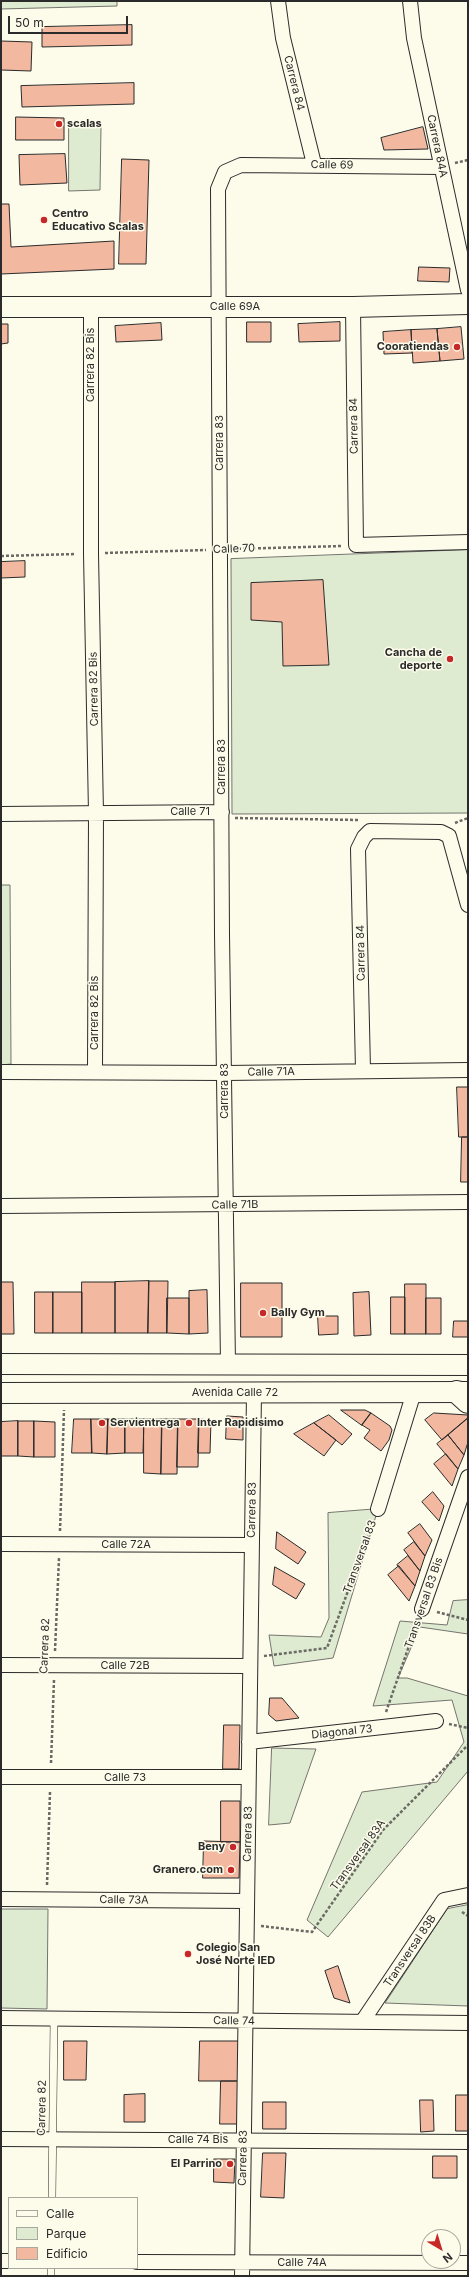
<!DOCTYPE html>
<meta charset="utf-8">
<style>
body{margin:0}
#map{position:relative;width:469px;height:2277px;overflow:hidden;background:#fdfbea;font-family:Inter,sans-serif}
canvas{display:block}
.frame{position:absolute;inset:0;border:2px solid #2b2b2b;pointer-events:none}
.legend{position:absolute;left:8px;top:2197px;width:130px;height:72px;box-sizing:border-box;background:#fdfbea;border:1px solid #a9a89e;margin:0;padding:5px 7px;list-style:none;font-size:12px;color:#2b2b2b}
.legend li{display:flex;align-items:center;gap:8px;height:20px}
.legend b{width:20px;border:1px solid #a9a89e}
.north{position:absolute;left:421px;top:2229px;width:40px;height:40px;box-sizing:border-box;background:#fdfbea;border:1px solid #a9a89e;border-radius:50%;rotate:142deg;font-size:11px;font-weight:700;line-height:16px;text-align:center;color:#2b2b2b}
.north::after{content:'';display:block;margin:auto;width:14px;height:18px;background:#c62828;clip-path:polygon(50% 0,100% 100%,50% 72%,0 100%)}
.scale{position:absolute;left:8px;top:16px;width:120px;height:18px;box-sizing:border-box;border:2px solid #2b2b2b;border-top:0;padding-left:5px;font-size:12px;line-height:14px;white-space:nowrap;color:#2b2b2b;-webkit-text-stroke:3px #fdfbea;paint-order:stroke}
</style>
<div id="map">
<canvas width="469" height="2277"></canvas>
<div class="frame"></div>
<ul class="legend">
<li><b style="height:5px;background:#fdfbea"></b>Calle</li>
<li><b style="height:11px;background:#deebd1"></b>Parque</li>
<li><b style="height:11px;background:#f2b8a0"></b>Edificio</li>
</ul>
<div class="north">N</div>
<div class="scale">50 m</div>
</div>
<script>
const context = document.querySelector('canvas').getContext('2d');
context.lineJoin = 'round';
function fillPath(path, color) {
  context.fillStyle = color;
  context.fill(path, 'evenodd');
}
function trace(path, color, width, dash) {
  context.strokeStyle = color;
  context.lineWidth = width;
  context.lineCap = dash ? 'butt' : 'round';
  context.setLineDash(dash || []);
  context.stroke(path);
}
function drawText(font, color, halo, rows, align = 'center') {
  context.font = font + ' Inter,sans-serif';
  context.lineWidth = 3;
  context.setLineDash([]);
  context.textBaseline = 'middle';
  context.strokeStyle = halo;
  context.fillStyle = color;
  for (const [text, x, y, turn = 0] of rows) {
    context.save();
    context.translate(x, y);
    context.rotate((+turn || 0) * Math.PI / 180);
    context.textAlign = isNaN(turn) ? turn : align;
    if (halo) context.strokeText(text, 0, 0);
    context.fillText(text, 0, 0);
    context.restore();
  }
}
const green = new Path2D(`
 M1,1H117V6L1,9Z
 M69,126H101L100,190L69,191Z
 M468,550V813L232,814L231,559Z
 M1,885H10L11,1064L1,1065Z
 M378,1509L333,1658L274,1666L269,1635L321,1637L329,1618L328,1513Z
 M468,1600V1634L420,1627L398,1678H407L468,1696V1771L328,1937L307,1920L362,1792L437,1782L464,1742L452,1700L373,1706L400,1621L447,1625L453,1601Z
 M272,1748L316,1749L290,1823L269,1825Z
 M468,1905V2006L385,2003L447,1909Z
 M1,1909H48L47,2009L1,2008Z`);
fillPath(green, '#deebd1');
trace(green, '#74746e', 1);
const building = new Path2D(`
 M132,25V45L42,47V27Z
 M1,41L32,42L31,71L1,70Z
 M134,83V104L22,107L21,86Z
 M16,117L64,118V140H16Z
 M423,127L428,149L384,150L381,138Z
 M65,154L67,183L20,185L19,155Z
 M122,159L149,160L146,264H119Z
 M1,204H9L11,247L114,241V269L1,274Z
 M419,267L450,268L449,282L418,281Z
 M247,322H271V342H247Z
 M340,322V341L299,342L298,324Z
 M161,323L162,340L116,342L115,326Z
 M1,324H8V343L1,344Z
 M461,327L464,359L440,361L437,329Z
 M437,329L440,361L413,363L411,330Z
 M411,330L412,353L384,354L383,332Z
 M25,561V577L1,578V562Z
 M323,580L329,665L283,666L282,622L251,620V583Z
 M457,1087H468V1137H459Z
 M462,1137H468V1182H461Z
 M149,1281H168L167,1333H148Z
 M149,1281L148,1333H115V1282Z
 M1,1282H13L14,1334H1Z
 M82,1282H115V1333H82Z
 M241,1283H282V1337H241Z
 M405,1284H426V1334H405Z
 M207,1290L208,1333L189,1334V1291Z
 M35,1292H53V1333H35Z
 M53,1292H82V1333H53Z
 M369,1292L371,1335L354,1336L353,1293Z
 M391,1297H405V1334H391Z
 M167,1298H189V1334L167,1333Z
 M426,1298H441V1334H426Z
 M318,1316H338V1334L319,1335Z
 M454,1321H468V1337H453Z
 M341,1410H365L371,1413L362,1425Z
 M371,1413L390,1426L392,1430L389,1440L381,1451L364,1438L370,1430L362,1425Z
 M434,1413L468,1415V1418L442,1440L425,1420Z
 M329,1415L352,1434L342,1445L314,1423Z
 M227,1416L243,1417V1440L226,1439Z
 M468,1418V1442L464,1455L448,1435Z
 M74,1419H91L92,1453H72Z
 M91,1419H108L107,1454L92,1453Z
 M108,1419H125V1453L107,1454Z
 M125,1419H144L143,1453H125Z
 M144,1419H162L161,1474L144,1473Z
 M162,1419H178L177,1474H161Z
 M178,1419H199L198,1467H177Z
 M199,1419L211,1420L210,1453H198Z
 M18,1421V1456H1V1422Z
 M18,1421H34V1457L18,1456Z
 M34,1421L55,1422V1457H34Z
 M314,1423L336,1440L324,1456L294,1434Z
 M448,1435L464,1455L458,1469L437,1444Z
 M446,1454L458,1469L452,1486L434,1464Z
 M433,1492L444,1506L439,1521L422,1502Z
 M420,1524L432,1540L425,1556L408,1533Z
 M277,1532L306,1552L298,1564L276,1549Z
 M414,1542L425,1556L420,1571L404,1550Z
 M408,1556L420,1571L415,1586L397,1565Z
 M399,1566L415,1586L409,1601L388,1575Z
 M275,1567L305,1584L296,1599L273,1585Z
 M270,1698H282L299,1718L276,1721L269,1715Z
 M224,1725H240L239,1769H223Z
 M221,1801H240V1842H221Z
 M204,1841L240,1842L239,1878H203Z
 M338,1966L350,2003L334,1998L325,1971Z
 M64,2041H87L86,2080H64Z
 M200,2041H243V2081H199Z
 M221,2081H243V2124H220Z
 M145,2094V2122H124V2095Z
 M456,2095H468V2131H456Z
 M420,2100H433L434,2131L421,2132Z
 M263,2102H286V2129H263Z
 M263,2153H286L284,2198L261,2197Z
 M433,2156H457V2178H433Z
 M214,2159H235L234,2183L214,2182Z`);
fillPath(building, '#f2b8a0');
trace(building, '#2b2b2b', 1);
const lane = new Path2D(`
 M52,2198L54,2019
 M51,2268V2276`);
const street = new Path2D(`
 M278,1L283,38L314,164
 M410,1L414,38L468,290
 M91,307V554L96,813L95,1071
 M353,307L356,545L468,542
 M1,814L222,812
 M363,1070L358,849L364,837L370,831L441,832L449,836L468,905
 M1,1072L226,1073L468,1070
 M1,1206L468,1202
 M228,1364L222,934L218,189L225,172L241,165L441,167
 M378,1509L414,1392
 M1,1544L252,1545
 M422,1609L468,1477
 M1,1665L250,1666
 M249,1742L436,1721
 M1,1777H248
 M1,1899L247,1901
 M1,2018L468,2023
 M362,2022L444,1900L468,1895
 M1,2139L468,2142
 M1,2261H9
 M137,2262L468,2263
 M242,2276L254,1393`);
const secondary = new Path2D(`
 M1,307H353L468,304
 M1,1364L468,1365
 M1,1393L468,1392`);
const primary = new Path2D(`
 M457,1392L468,1402`);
trace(lane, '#2b2b2b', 8);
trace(street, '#2b2b2b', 16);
trace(secondary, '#2b2b2b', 22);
trace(primary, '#2b2b2b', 24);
trace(new Path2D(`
 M455,163L468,160
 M233,549L342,546
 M105,553L206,550
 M1,556L76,554
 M235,818L360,820
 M455,823L468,818
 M60,1531L64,1410
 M437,1612L468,1620
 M55,1651L59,1558
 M264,1656L327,1648L373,1523
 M386,1712L417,1623
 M449,1724L468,1728
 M51,1763L54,1680
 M47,1885L50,1792
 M462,1912L468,1916
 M261,1926L312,1932L383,1830L468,1745`), '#6a6964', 2.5, [3, 2]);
trace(lane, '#fdfbea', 7);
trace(street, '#fdfbea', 14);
trace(secondary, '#fdfbea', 20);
trace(primary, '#fdfbea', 22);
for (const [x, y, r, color] of [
 [59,124,4,"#c62828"],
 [44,220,4,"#c62828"],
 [457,347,4,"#c62828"],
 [450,659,4,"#c62828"],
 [263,1313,4,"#c62828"],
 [102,1423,4,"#c62828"],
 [189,1423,4,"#c62828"],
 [233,1847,4,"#c62828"],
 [231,1870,4,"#c62828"],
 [188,1954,4,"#c62828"],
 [230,2164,4,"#c62828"]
]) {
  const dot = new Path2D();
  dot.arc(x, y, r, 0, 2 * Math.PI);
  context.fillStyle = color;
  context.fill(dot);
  trace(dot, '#fdfbea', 1.5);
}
drawText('11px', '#2b2b2b', '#fdfbea', [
 ["Carrera 84",294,83,76],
 ["Carrera 84A",437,146,78],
 ["Calle 69",332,165,1],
 ["Calle 69A",235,307],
 ["Carrera 82 Bis",91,365,-90],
 ["Carrera 84",354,426,-91],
 ["Carrera 83",220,443,-90],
 ["Calle 70",234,549,-2],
 ["Carrera 82 Bis",94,689,-91],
 ["Carrera 83",222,767,-90],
 ["Calle 71",190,812],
 ["Carrera 84",361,953,-91],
 ["Carrera 82 Bis",95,1013,-90],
 ["Calle 71A",271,1072,-1],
 ["Carrera 83",225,1091,-90],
 ["Calle 71B",235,1205,-1],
 ["Avenida Calle 72",235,1393],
 ["Carrera 83",252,1510,-89],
 ["Calle 72A",126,1545],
 ["Transversal 83",360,1557,-70],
 ["Transversal 83 Bis",424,1603,-71],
 ["Carrera 82",45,1646,-88],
 ["Calle 72B",125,1666],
 ["Diagonal 73",342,1732,-6],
 ["Calle 73",125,1778],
 ["Carrera 83",248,1834,-89],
 ["Transversal 83A",358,1855,-54],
 ["Calle 73A",124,1900,1],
 ["Transversal 83B",410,1951,-56],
 ["Calle 74",234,2021,1],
 ["Carrera 82",42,2108,-89],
 ["Calle 74 Bis",198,2140],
 ["Carrera 83",243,2158,-89],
 ["Calle 74A",302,2263]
]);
drawText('bold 11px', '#2b2b2b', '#fdfbea', [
 ["scalas",67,124],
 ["Centro",52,214],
 ["Educativo Scalas",52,227],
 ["Cooratiendas",449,347,"right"],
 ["Cancha de",442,653,"right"],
 ["deporte",442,666,"right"],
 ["Bally Gym",271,1313],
 ["Servientrega",110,1423],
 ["Inter Rapidisimo",197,1423],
 ["Beny",225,1847,"right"],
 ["Granero.com",223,1870,"right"],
 ["Colegio San",196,1948],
 ["José Norte IED",196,1961],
 ["El Parrino",222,2164,"right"]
], 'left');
</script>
